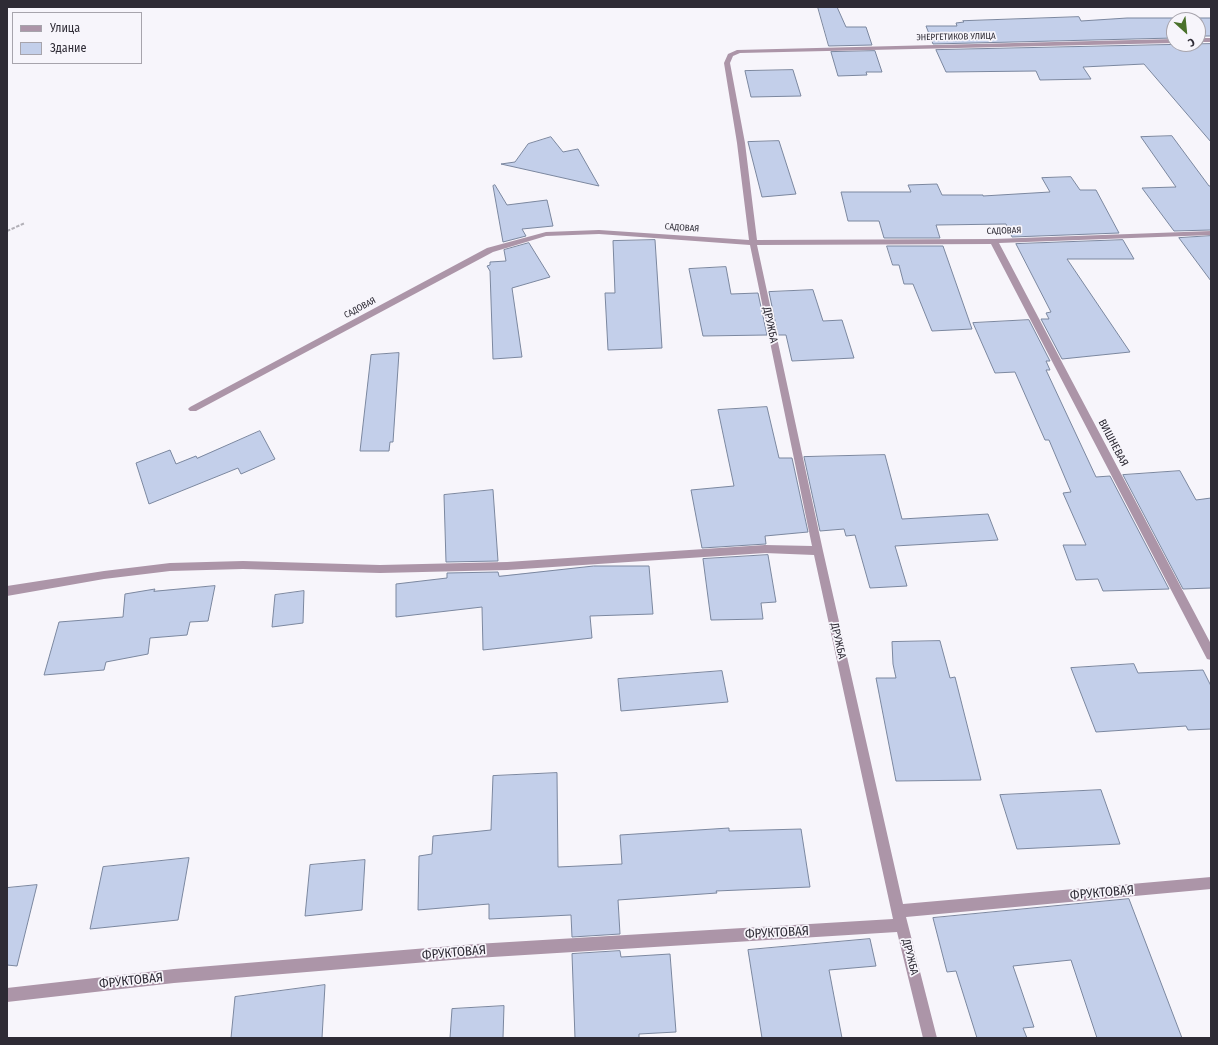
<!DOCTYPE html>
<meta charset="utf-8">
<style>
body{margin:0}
#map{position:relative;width:1218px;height:1045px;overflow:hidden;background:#f7f5fb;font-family:"Fira Sans Condensed",sans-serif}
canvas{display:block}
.frame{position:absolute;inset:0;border:8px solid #2e2b35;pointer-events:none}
.legend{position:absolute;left:12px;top:12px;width:130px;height:52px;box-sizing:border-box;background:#f7f5fb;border:1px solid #a7a4ac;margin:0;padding:5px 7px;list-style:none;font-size:12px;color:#2e2b35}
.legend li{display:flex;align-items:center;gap:8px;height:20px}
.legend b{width:20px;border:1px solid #a7a4ac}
.north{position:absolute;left:1166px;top:12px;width:40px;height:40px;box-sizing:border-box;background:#f7f5fb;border:1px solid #a7a4ac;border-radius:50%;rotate:153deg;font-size:11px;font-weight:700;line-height:16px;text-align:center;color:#2e2b35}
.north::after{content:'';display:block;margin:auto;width:14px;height:18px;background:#4a712b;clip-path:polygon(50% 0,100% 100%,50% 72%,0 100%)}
</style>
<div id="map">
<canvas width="1218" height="1045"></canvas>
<div class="frame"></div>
<ul class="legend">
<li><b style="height:5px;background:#ac95a8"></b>Улица</li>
<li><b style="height:11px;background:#c3cfea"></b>Здание</li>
</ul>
<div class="north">С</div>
</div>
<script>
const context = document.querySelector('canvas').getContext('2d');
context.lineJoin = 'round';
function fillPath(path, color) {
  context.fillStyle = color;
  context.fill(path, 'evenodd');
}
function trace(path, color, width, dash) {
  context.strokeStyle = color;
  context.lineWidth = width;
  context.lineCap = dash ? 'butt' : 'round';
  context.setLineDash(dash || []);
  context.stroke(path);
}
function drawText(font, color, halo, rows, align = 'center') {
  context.font = font + ' "Fira Sans Condensed",sans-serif';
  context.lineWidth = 3.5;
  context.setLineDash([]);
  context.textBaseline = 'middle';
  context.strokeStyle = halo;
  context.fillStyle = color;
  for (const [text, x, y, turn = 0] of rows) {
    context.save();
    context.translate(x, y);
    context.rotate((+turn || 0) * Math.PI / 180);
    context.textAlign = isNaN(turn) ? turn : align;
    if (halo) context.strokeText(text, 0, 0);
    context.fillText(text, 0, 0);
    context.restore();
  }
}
const building = new Path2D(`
 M818,7H837L846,27H866L872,45L829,46Z
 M1079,17L1081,21L1127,18H1211V36H1198V20H1174V38L933,44L926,26H957L956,23L964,22L963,21Z
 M1211,44V142L1144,64L1083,67L1091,79L1040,80L1036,71L946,72L936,50Z
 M875,51L882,72H866L867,75L838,76L831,52Z
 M793,70L801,96L751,97L745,71Z
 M1172,136L1209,186H1211V230L1174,231L1142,188L1176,187L1141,137Z
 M551,137L563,152L578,149L599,186L501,164L515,162L528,144Z
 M779,141L796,194L762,197L748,142Z
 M1071,177L1080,190H1096L1119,233L1012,237L1006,224L936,225L940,238H884L879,221H848L841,192H911L908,185L937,184L942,195H983V196L1050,192L1042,178Z
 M495,185L507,205L547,200L553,226L522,229L526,236L503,242L493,186Z
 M1211,236V281L1179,238Z
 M655,240L662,348L608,350L605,293H615L613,241Z
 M1123,240L1134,259H1067L1130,352L1062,359L1041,319H1049L1046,313L1051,312L1016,244Z
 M529,243L550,277L512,288L522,357L493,359L490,271L487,266L490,265V262L506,261L504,250Z
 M887,246H943L972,329L932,331L913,284H904L899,265H893Z
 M726,267L731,294L758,293L767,335L703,336L689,269Z
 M813,290L823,321L842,320L854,358L792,361L786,335H778L769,292Z
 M1029,320L1050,361H1046L1050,370H1046L1096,477L1110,476L1169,589L1103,591L1098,579L1076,580L1063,545H1086L1063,493L1071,492L1049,440H1045L1015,372L995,373L973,323Z
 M399,353L393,442H390L389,451H360L371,355Z
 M767,407L779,458H792L808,532L765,536L766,544L702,548L691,490L734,486L718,410Z
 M260,431L275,459L241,474L238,468L149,504L136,463L170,450L176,464L196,456L197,458Z
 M885,455L902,519L988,514L998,540L895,546L907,586L870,588L855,535L846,536L844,529L820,531L804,457Z
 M1180,471L1196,500L1211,498V588L1183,589L1123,475Z
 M493,490L498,561L446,562L444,495Z
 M768,555L776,602L761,603L763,619L711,620L703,559Z
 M594,566H649L653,614L590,616L592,638L483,650L482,607L396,617V584L447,578V573L498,572L499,576Z
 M215,586L208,621L190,622L187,635L150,638L148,654L106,662L104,670L44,675L59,622L123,617L125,594L155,589L154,591Z
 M304,591L303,623L272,627L275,595Z
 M940,641L950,678L955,677L981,780L896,781L876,678H896L893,664L892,642Z
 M1134,664L1138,673L1203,670L1211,686V729L1188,730L1186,726L1096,732L1071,668Z
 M722,671L728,702L621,711L618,679Z
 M557,773L558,867L622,864L620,835L729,828V831L801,829L810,887L716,891L717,893L618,900L620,934L572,937L571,915L489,919V904L418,910L419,856L432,854L433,836L491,830L493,776Z
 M1101,790L1120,844L1017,849L1000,795Z
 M189,858L178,920L90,929L103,867Z
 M365,860L362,910L305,916L310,865Z
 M37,885L17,966L7,965V888Z
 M1129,899L1182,1038H1097L1071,960L1013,966L1034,1027L1023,1028L1027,1038H977L956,971L947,972L933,918Z
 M870,939L876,966L829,970L842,1038H762L748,950Z
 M620,951L621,957L670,954L676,1032L639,1034V1038H575L572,954Z
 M325,985L322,1038H231L235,997Z
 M504,1006L503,1038H450L452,1009Z`);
fillPath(building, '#c3cfea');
trace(building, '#7b879f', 1);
trace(new Path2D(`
 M7,231L25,223`), '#b2b0b7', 2, [3.5, 1.5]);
fillPath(new Path2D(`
 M1198,38H1211V42H1198Z
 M1174,39V43L740,53L733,56L730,63L745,143L757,240L994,239L1211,231V235L999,243L1211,644V660L1207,659L991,244L757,245L823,551L903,904L1211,877V889L906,917L937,1038H923L897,932L476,958L174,983L7,1002V988L174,969L476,944L893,919L814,555L765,553L507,570L380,573L243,569L170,571L104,579L7,596V586L104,571L170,563L243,561L380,565L507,562L765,545L812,546L750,245L599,234L546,236L493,252L196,411H190L188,409L190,407L487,248L546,232L599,230L749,240L737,143L724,63L728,54L737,50Z`), '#ac95a8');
drawText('9px', '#2e2b35', '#f7f5fb', [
 ["ЭНЕРГЕТИКОВ УЛИЦА",956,37,-1],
 ["САДОВАЯ",682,228,4],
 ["САДОВАЯ",1004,231,-2],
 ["САДОВАЯ",360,308,-28]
]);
drawText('11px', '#2e2b35', '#f7f5fb', [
 ["ДРУЖБА",770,325,78],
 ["ВИШНЕВАЯ",1113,443,62],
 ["ДРУЖБА",838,641,77],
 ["ДРУЖБА",910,957,76]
]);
drawText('13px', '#2e2b35', '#f7f5fb', [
 ["ФРУКТОВАЯ",1102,893,-5],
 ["ФРУКТОВАЯ",777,933,-3],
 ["ФРУКТОВАЯ",454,953,-5],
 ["ФРУКТОВАЯ",131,981,-6]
]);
</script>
